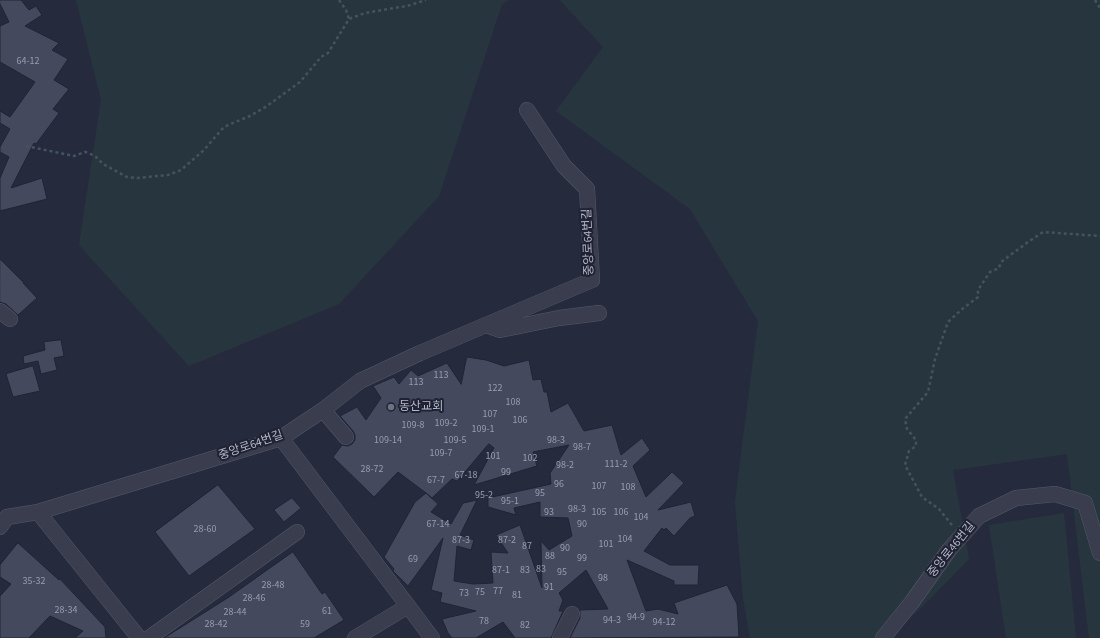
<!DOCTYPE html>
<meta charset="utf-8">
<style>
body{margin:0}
canvas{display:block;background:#252a3d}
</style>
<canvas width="1100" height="638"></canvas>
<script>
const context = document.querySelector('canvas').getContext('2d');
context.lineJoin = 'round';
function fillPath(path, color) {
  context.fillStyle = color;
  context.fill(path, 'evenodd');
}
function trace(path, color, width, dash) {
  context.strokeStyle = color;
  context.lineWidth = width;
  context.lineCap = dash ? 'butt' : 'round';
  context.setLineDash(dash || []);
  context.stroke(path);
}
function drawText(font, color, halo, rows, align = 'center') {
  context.font = font + ' "Source Sans 3","Noto Sans KR",sans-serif';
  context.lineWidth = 4;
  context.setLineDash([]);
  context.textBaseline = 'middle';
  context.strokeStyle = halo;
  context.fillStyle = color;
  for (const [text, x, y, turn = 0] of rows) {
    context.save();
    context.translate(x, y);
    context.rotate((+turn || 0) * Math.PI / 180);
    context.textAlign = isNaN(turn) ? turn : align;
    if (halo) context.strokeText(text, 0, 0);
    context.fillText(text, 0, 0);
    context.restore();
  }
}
fillPath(new Path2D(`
 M76,0H509L502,4L439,196L339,304L189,366L79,245L101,100Z
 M560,0H1100V638H1089L1067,454L953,470L969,559L922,607L887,638H750L743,598L735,502L758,321L690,209L556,111L603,47Z
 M1064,513L1076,638H1006L989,525Z`), '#27363e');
const building = new Path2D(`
 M0,0H21L29,10L36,6L42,15L25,26L59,43L52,50L68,59L54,80L69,89L53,109L59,113L36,144L34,143L11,188L42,178L47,199L0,211V178L9,157L0,152V147L10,129L0,123V111L10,117L35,82L0,62V26L9,22L0,4Z
 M0,259L24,283H23L37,298L18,315L6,304L0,302Z
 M61,340L64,356L54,358L57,370L41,374L38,361L24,364L23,356L45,350L44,342Z
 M467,357L486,360L504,366L529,360L533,380L541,379L544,392H547L551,412L568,403L584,431L612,425L621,455L642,438L650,450L633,466L646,497L672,472L684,483L658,510L691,502L695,516L690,518L674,536L666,528L664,530L662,528L644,551L670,565H699L698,585H674V581L627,560L646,611L658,609L678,614L674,603L727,585L737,604L739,637L570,638L580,618V610L608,609L586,570L559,593L563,600L559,611H563L551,638H515L503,622L476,638H452L448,633L442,619L476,611L440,602L442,593L431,590L443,538L408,586L393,571L394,569L384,557L415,502L426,493L398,472L374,497L333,457L342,445L348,446L352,444L355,440V435L353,431L340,416L357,407L366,420L381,398L373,386L394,377L399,384L411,370L418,376L447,363L461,384ZM489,444L494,448L474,485L537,466L533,452L569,445L550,473L551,484L488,498V507L516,515L514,508L540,502V517L568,518L572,536L549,550L541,541L542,588L520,525L496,535L508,553L491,552L493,583L473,584L454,581L457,546L471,550L474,540L460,535L477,500L463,503L451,524L431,512L438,504L426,493L432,498L452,479L457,481Z
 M33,366L40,391L13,397L6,374Z
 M218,485L255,529L189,576L155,532Z
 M292,498L301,508L284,522L274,510Z
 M18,543L59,580L60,579L105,627L106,638H75L83,631L50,616L29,638H0V596L11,584L0,577V565Z
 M293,552L322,594L325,592L344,620L314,638H164L229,597Z`);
fillPath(building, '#44495e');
trace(building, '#202434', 1);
const minor = new Path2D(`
 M0,311L10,319
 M486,325L500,330L559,318L599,313
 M323,410L346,437
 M281,438L408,606
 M38,512L139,638
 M0,527L7,517L38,512L281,438L323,410L360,381L420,353L592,280L587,189L564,166L527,110
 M149,638L297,532
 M355,638L408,606L432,638
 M560,638L572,614
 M883,638L912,602L949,550L979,516L1016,498L1055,494L1085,503L1100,553`);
trace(minor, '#545868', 16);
trace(new Path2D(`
 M339,0L346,10L349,19
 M1095,0L1100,8
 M26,146L74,156L85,152L89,153L96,157L103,164L127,177L137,178L168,175L181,170L204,150L222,129L228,125L250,116L267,106L300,82L321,57L328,53L349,19L365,13L407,6L426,0
 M952,525L939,509L922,497L905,465L909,451L916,446V440L907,429L905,419L928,392L935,359L948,322L961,310L978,297V290L990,272L999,268L1001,262L1028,242L1043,232L1100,236`), '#45535b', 2.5, [3, 3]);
trace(minor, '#393d4d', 15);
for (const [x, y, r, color] of [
 [391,407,4,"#6b7280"]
]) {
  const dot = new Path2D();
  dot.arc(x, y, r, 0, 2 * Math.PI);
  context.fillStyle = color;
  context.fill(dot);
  trace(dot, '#1e2232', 1.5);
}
drawText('10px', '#999cae', null, [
 ["64-12",28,62],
 ["113",441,376],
 ["113",416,383],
 ["122",495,389],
 ["108",513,403],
 ["107",490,415],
 ["106",520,421],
 ["109-2",446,424],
 ["109-8",413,426],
 ["109-1",483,430],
 ["109-14",388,441],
 ["109-5",455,441],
 ["98-3",556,441],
 ["98-7",582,448],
 ["109-7",441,454],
 ["101",493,457],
 ["102",530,459],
 ["111-2",616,465],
 ["98-2",565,466],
 ["28-72",372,470],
 ["99",506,473],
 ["67-18",466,476],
 ["67-7",436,481],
 ["96",559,485],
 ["107",599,487],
 ["108",628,488],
 ["95",540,494],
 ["95-2",484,496],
 ["95-1",510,502],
 ["98-3",577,510],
 ["93",549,513],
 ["105",599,513],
 ["106",621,513],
 ["104",641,518],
 ["67-14",438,525],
 ["90",582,525],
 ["28-60",205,530],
 ["104",625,540],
 ["87-3",461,541],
 ["87-2",507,541],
 ["101",606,545],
 ["87",527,547],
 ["90",565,549],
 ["88",550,557],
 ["99",582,559],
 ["69",413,560],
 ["83",541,570],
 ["87-1",501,571],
 ["83",525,571],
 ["95",562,573],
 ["98",603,579],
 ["35-32",34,582],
 ["28-48",273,586],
 ["91",549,588],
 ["77",498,592],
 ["75",480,593],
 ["73",464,594],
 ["81",517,596],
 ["28-46",254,599],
 ["28-34",66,611],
 ["61",327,612],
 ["28-44",235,613],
 ["94-9",636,618],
 ["94-3",612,621],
 ["78",484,622],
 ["94-12",664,623],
 ["28-42",216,625],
 ["59",305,625],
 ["82",525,626]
]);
drawText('12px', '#b5b8c8', '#1e2232', [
 ["중앙로64번길",589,242,-92],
 ["중앙로64번길",251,446,-19],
 ["중앙로46번길",952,550,-51]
]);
drawText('12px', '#b5b8c8', '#1e2232', [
 ["동산교회",399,407]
], 'left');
</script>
